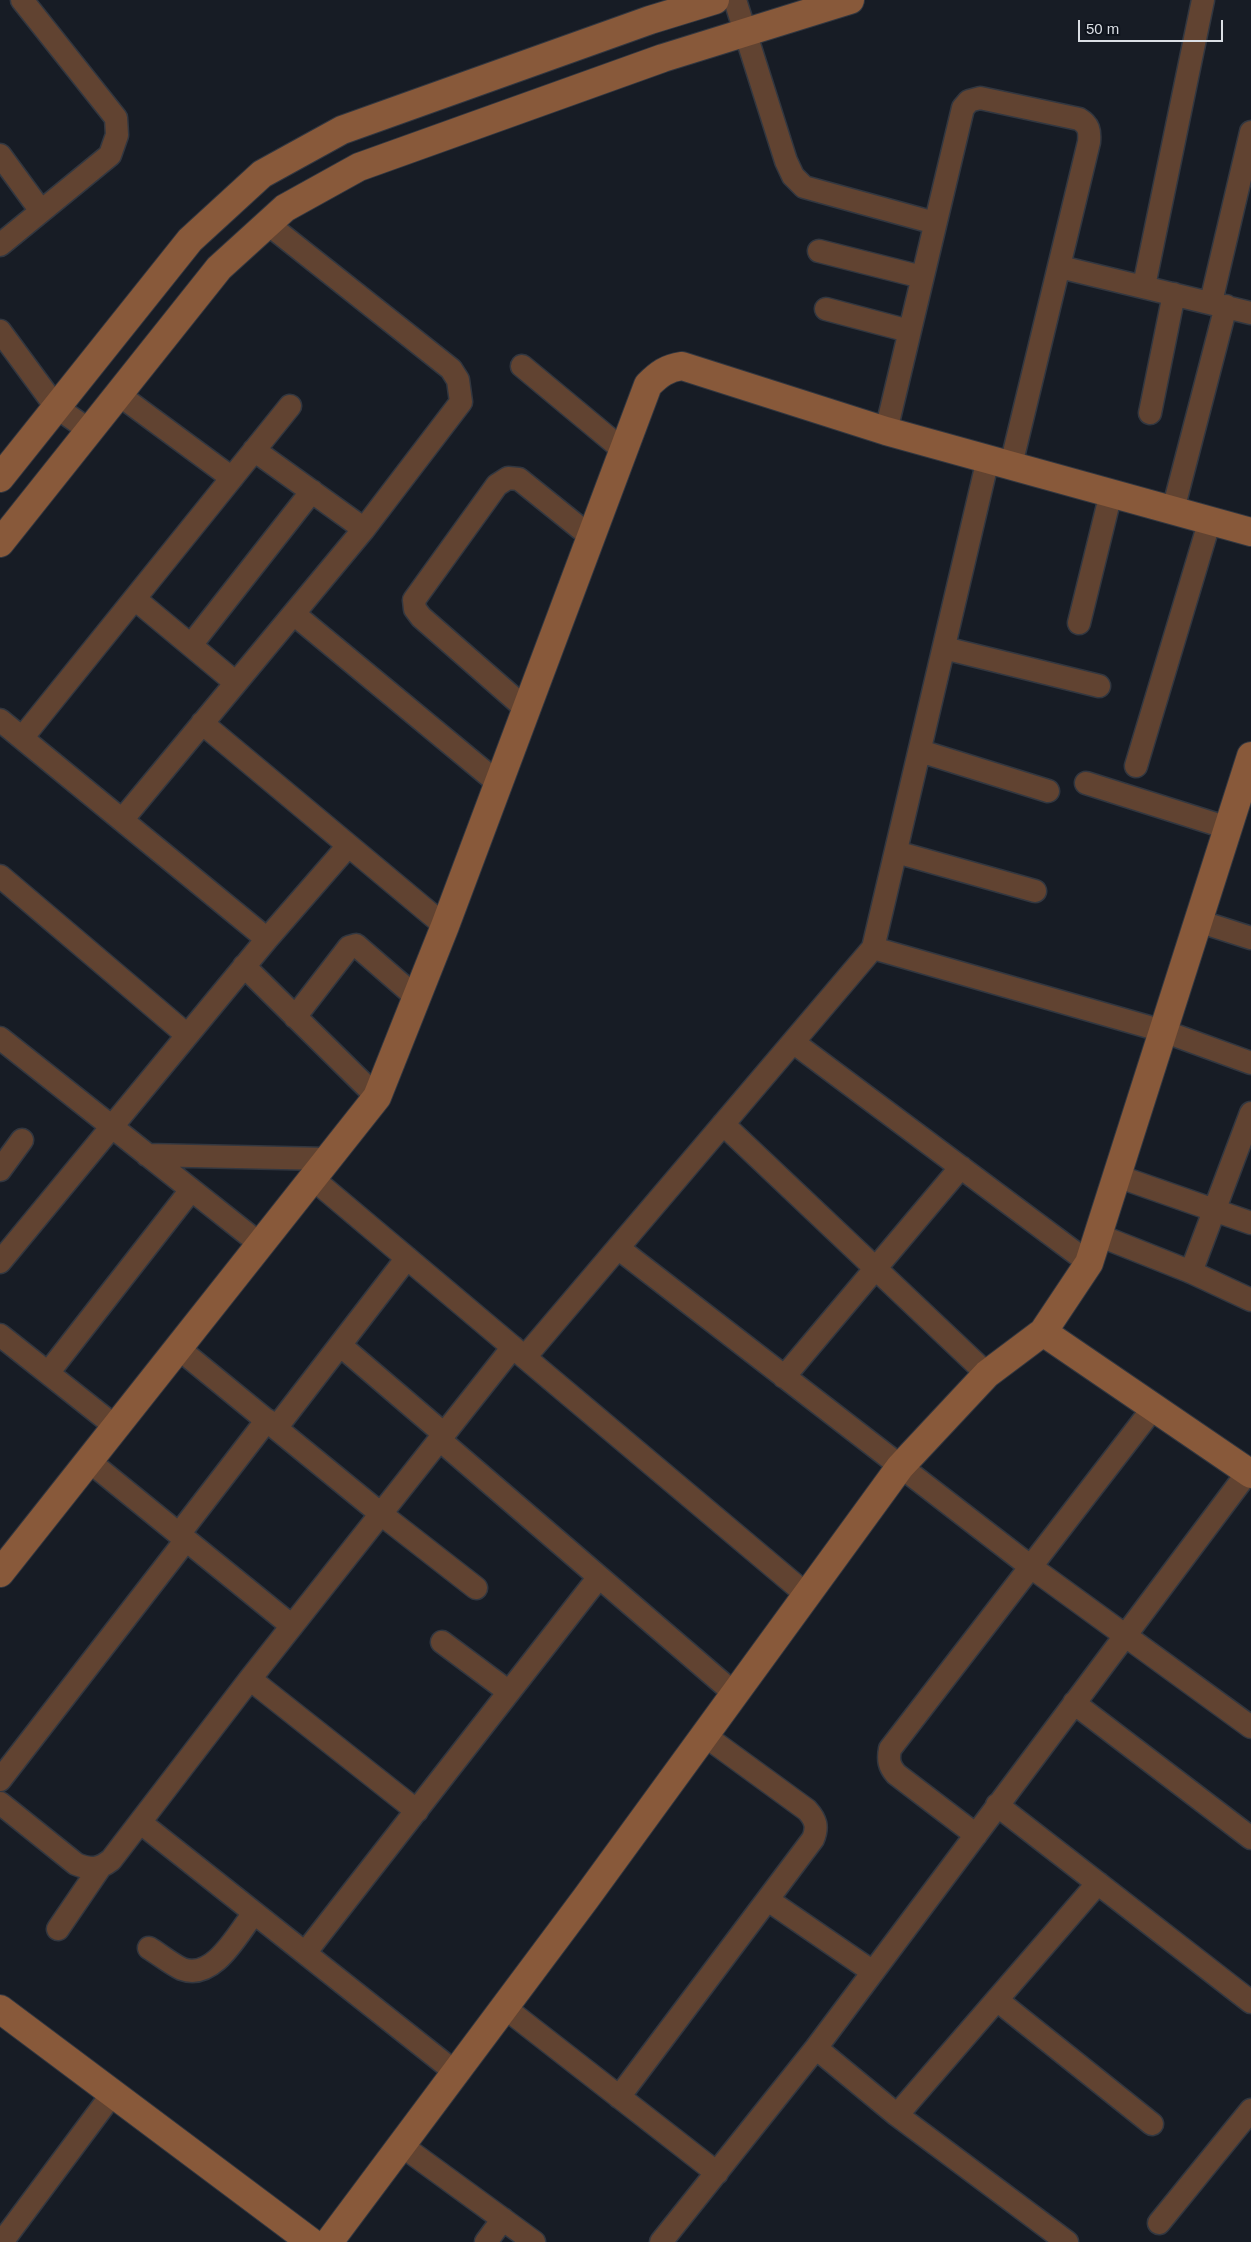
<!DOCTYPE html>
<style>
body{margin:0}
#map{position:relative;width:1251px;height:2242px;overflow:hidden;background:#171c25;font-family:Arial,sans-serif}
canvas{display:block}
.scale{position:absolute;left:1078px;top:20px;width:145px;height:22px;box-sizing:border-box;border:2px solid #dbdfe5;border-top:0;padding-left:6px;font-size:15px;line-height:18px;white-space:nowrap;color:#dbdfe5;-webkit-text-stroke:4px #0e131c;paint-order:stroke}
</style>
<div id="map">
<canvas width="1251" height="2242"></canvas>
<div class="scale">50 m</div>
</div>
<script>
const context = document.querySelector('canvas').getContext('2d');
context.lineJoin = 'round';
function trace(path, color, width, dash) {
  context.strokeStyle = color;
  context.lineWidth = width;
  context.lineCap = dash ? 'butt' : 'round';
  context.setLineDash(dash || []);
  context.stroke(path);
}
const street = new Path2D(`
 M735,0L786,161L793,176L804,187L935,223
 M0,155L41,211
 M0,245L110,155L117,135L116,118L22,0
 M819,251L922,277
 M1060,267L1251,313
 M1144,286L1203,0
 M1211,302L1251,132
 M826,309L909,331
 M0,331L56,407L89,430
 M522,366L623,450
 M118,394L232,478
 M1150,413L1174,294
 M886,431L963,108L969,101L980,98L1079,119C1089,125 1090,131 1089,142L1011,465
 M254,450L364,529
 M1173,510L1226,306
 M135,599L236,683
 M294,614L498,783
 M1079,623L1111,493
 M191,645L312,491
 M944,648L1099,686
 M526,709L421,617L415,609L414,600L497,485L508,478L519,479L591,537
 M0,720L267,939
 M202,723L445,926
 M22,738L290,406
 M920,751L1048,791
 M1136,766L1210,520
 M1086,783L1228,828
 M122,820L364,529L461,402L458,380L451,369L268,224
 M896,852L1035,891
 M0,876L187,1035
 M1198,921L1251,938
 M873,948L1163,1031L1251,1063
 M244,966L377,1097
 M295,1017L343,955L349,947L356,945L417,998
 M0,1038L260,1244
 M793,1042L1089,1263
 M723,1124L987,1374
 M147,1155L327,1159
 M0,1170L22,1140
 M1117,1176L1251,1223
 M312,1178L807,1595
 M1098,1235L1191,1272L1251,1300
 M618,1248L1031,1567L1251,1727
 M0,1262L267,939L348,846
 M1191,1272L1251,1113
 M0,1335L116,1427
 M340,1345L444,1434
 M178,1348L381,1514L476,1588
 M525,1357L873,948L988,459
 M48,1373L191,1190
 M784,1377L961,1167
 M276,1428L407,1258
 M440,1440L735,1694
 M89,1461L292,1626
 M179,1534L267,1420
 M442,1642L509,1692
 M250,1679L417,1811
 M1074,1703L1251,1838
 M0,1780L186,1540
 M0,1803L76,1864C91,1870 98,1870 111,1860L250,1679L513,1347
 M997,1805L1251,2002
 M141,1823L455,2072
 M976,1835L896,1774C889,1766 888,1760 890,1749L1154,1407
 M768,1900L873,1972
 M58,1929L99,1869
 M149,1948C159,1954 171,1964 182,1969C214,1981 238,1933 254,1913
 M305,1953L599,1577
 M997,2000L1152,2124
 M504,2007L717,2173
 M816,2048L897,2115L1067,2242
 M619,2097L813,1839C818,1827 816,1820 807,1810L704,1735
 M897,2115L1098,1883
 M401,2145L534,2242
 M1159,2223L1251,2110
 M2,2242L113,2093
 M486,2242L503,2219
 M661,2242L816,2048L1248,1472`);
const secondary = new Path2D(`
 M0,478L190,240L262,174L342,130L650,20L715,0
 M0,543L219,268L285,208L359,167L663,58L850,0
 M1043,1332L1251,1474
 M0,1573L377,1097L445,926L648,385C659,374 667,368 682,366L886,431L1251,532
 M0,2009L311,2242
 M329,2242L586,1898L900,1467L987,1374L1043,1332L1089,1263L1251,756`);
trace(street, '#323740', 25);
trace(secondary, '#323740', 30);
trace(street, '#614331', 22);
trace(secondary, '#88593a', 28);
</script>
